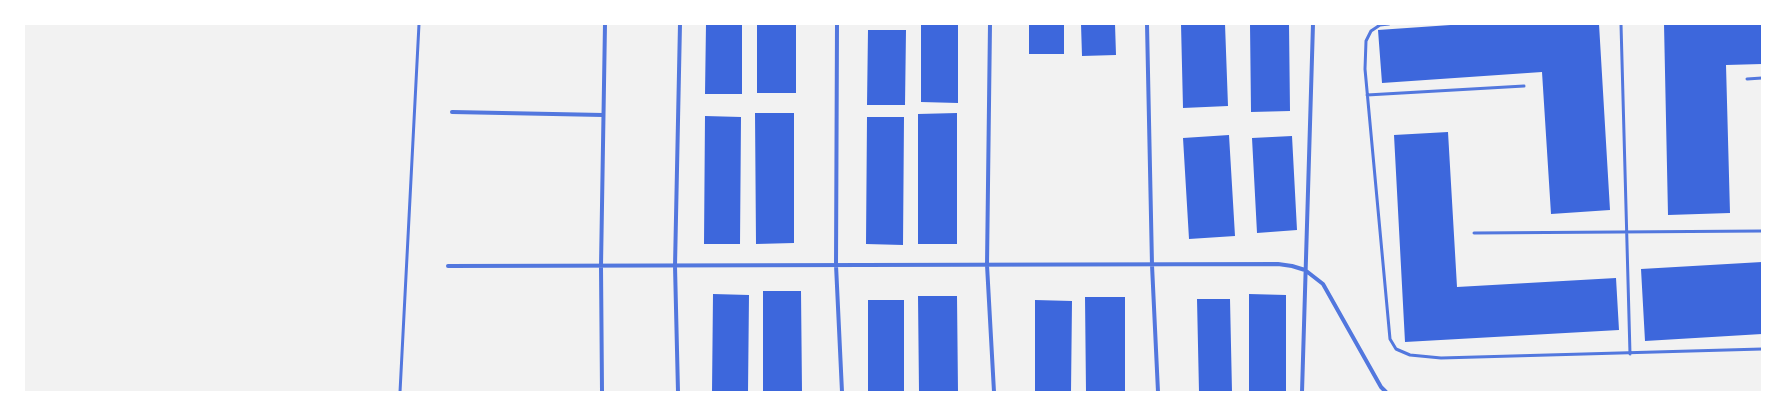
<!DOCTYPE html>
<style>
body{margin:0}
#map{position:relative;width:1786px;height:416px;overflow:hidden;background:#f2f2f2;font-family:"Source Sans 3",sans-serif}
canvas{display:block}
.frame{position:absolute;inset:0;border:25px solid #fff;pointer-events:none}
</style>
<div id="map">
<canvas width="1786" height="416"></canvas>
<div class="frame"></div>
</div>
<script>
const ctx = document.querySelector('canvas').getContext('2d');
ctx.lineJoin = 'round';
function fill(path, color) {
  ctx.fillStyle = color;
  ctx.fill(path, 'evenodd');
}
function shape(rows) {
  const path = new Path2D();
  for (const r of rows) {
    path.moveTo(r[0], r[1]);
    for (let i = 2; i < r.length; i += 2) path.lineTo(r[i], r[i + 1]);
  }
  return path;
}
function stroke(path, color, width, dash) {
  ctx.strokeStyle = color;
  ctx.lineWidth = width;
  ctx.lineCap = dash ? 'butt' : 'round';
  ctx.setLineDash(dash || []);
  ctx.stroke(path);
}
const building = shape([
 [706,24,742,24,742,94,705,94],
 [757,24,796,24,796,93,757,93],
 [921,24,958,24,958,103,921,102],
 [1029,24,1064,24,1064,54,1029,54],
 [1081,24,1115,24,1116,55,1082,56],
 [1181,24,1225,24,1228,106,1183,108],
 [1250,24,1289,24,1290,111,1251,112],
 [1465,24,1599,24,1610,210,1551,214,1542,72,1382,83,1378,30],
 [1664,24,1762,24,1762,64,1726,65,1730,213,1668,215],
 [868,30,906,30,905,105,867,105],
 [755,113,794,113,794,243,756,244],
 [957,113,957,244,918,244,918,114],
 [705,116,741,117,740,244,704,244],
 [867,117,904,117,903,245,866,244],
 [1448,132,1457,287,1616,278,1619,330,1405,342,1394,135],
 [1229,135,1235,236,1189,239,1183,138],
 [1292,136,1297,230,1257,233,1252,138],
 [1762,262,1762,334,1645,341,1641,269],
 [763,291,801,291,802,392,763,392],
 [713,294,749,295,748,392,712,392],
 [1249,294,1286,295,1286,392,1249,392],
 [918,296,957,296,958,392,919,392],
 [1085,297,1125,297,1125,392,1086,392],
 [1197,299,1230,299,1232,392,1199,392],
 [868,300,904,300,904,392,868,392],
 [1035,300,1072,301,1071,392,1035,392]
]);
const service = shape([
 [1389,24,1380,25,1371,31,1366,41,1365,69,1390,339,1396,349,1410,355,1441,358,1762,349],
 [1621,24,1630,354],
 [1747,79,1762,78],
 [1367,95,1524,86],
 [1474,233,1762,231],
 [400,392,419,24]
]);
const minor = shape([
 [837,24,836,265,842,392],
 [990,24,987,265,994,392],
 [1147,24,1152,265,1158,392],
 [452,112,603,115],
 [448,266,1278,264,1292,266,1305,270,1323,284,1381,387,1386,392],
 [602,392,601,266,605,24],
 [678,392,675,266,680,24],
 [1302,392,1313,24]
]);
fill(building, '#3d67dc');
stroke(service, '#5277de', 3);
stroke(minor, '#5277de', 4);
</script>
